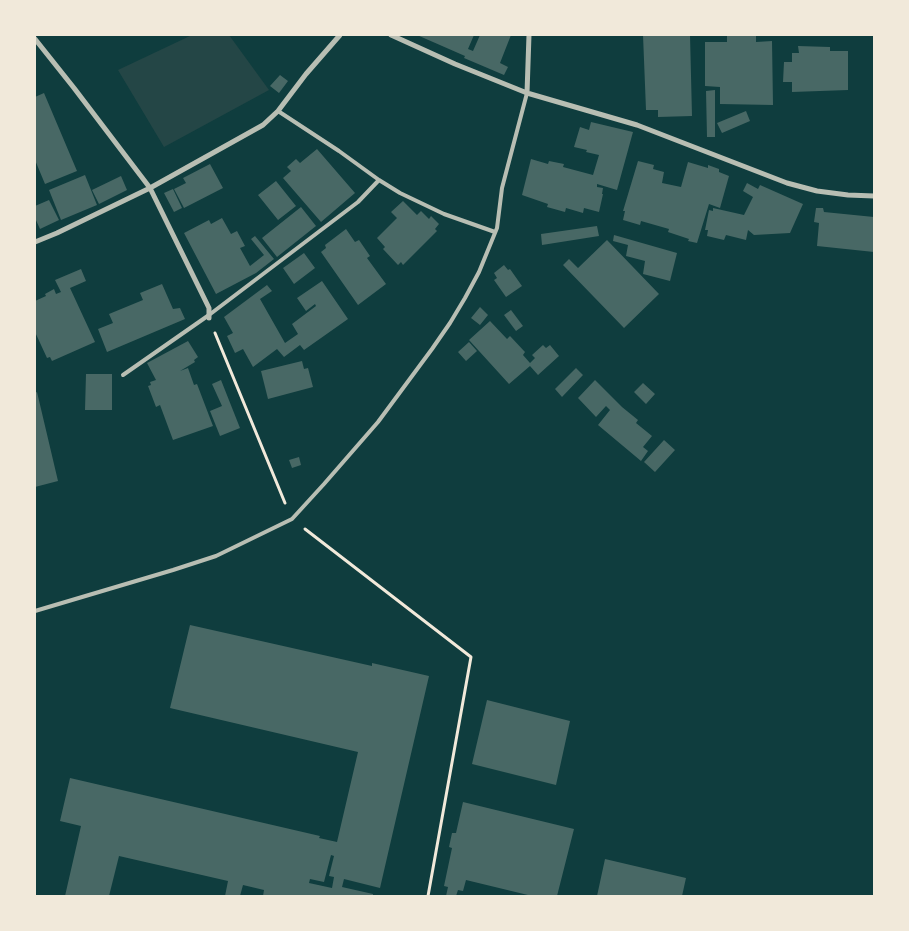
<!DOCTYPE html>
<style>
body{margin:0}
#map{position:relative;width:909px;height:931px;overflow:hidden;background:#0f3d3e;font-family:"Zilla Slab",serif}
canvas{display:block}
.frame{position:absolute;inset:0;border:36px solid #f1e9da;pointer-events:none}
</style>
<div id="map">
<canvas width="909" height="931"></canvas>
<div class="frame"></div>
</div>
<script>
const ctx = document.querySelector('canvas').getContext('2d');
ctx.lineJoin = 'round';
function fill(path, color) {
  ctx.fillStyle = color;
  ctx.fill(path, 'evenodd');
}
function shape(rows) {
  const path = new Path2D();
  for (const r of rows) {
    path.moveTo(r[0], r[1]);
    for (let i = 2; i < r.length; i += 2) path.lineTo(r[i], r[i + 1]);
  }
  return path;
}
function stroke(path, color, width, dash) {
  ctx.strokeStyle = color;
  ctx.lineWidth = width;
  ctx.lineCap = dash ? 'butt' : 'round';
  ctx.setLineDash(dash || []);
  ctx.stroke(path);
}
const green = shape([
 [192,35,229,35,269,90,164,147,118,70]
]);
const building = shape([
 [417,35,474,35,468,49,473,51,480,35,511,35,500,63,508,67,504,75,464,58,465,56],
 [643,35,690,35,692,116,658,117,658,110,646,110],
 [727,35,756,35,756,42,772,41,773,105,720,104,720,87,705,86,705,42,727,42],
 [798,46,830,47,830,51,848,51,848,90,792,92,792,82,783,82,784,62,792,62,792,53,799,53],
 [280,75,288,81,279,93,270,86],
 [715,90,715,137,707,137,706,91],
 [44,93,77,171,45,184,35,160,35,97],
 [746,111,750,121,722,133,717,123],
 [591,122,633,132,617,190,597,184,597,187,603,188,602,194,603,194,599,212,584,208,583,213,566,208,565,212,547,207,548,204,522,195,531,159,548,164,549,161,564,164,563,167,593,175,599,155,586,152,587,150,574,147,580,127,589,130],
 [317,149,355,193,321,222,283,178,291,171,287,167,296,159,300,163],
 [638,161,654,165,653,169,664,172,662,183,681,187,688,162,708,168,708,165,719,169,719,172,729,176,720,208,709,204,697,243,688,241,689,239,668,232,669,229,641,221,640,225,623,220,625,211,623,211],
 [210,164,223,188,184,208,174,189,186,183,183,178],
 [85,175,97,205,61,220,49,190],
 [121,176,127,190,99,204,92,190],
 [276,181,296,206,278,220,258,195],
 [747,183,758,189,760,185,803,204,790,233,754,235,748,230,746,240,726,235,724,240,707,236,708,230,705,230,709,210,713,211,713,208,744,215,753,197,743,191],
 [173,189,182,208,174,212,164,193],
 [49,200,59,220,40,229,35,218,35,206],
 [403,201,417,215,421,211,429,219,431,216,439,224,435,229,437,231,403,265,401,262,398,265,383,249,385,247,377,238,397,218,391,212],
 [301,207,316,226,277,257,262,238],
 [816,208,823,208,824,212,874,217,874,252,817,246,819,223,814,222],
 [222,218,231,234,237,231,245,246,240,248,250,266,264,255,251,239,255,236,274,259,256,273,216,294,184,233,209,220,211,224],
 [597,226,599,236,542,245,541,234],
 [346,229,355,242,359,240,370,256,367,258,386,284,358,305,321,252,326,248,325,245],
 [614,235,677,253,670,281,643,274,645,261,626,256,628,245,613,241],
 [607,240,659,294,624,328,563,265,569,259,578,268],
 [304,253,315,268,294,284,283,268],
 [504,265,508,270,510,269,522,286,506,297,494,280,497,278,494,273],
 [81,269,86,281,70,288,95,342,52,361,50,357,47,358,35,332,35,301,46,296,45,294,54,289,56,294,61,292,55,280],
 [322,281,348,319,304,350,300,345,284,357,277,349,253,367,243,349,235,353,227,336,233,333,224,317,267,285,272,291,260,299,285,343,298,334,292,324,316,306,315,304,306,311,297,298],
 [162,284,173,309,180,308,185,319,107,352,98,329,113,323,109,314,143,300,140,293],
 [480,307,488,315,480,325,471,318],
 [511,310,523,326,516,331,504,315],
 [490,321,507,339,510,336,525,352,523,355,530,363,535,358,532,355,543,345,546,348,550,345,559,356,538,375,530,366,509,384,469,340],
 [188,341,198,357,194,360,195,362,180,371,188,368,194,385,197,384,213,426,173,440,160,405,156,407,148,386,151,385,150,382,156,380,147,363],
 [469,342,477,351,466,361,458,352],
 [302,361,304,369,308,368,313,387,268,399,261,371],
 [576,368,583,375,562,397,555,389],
 [86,374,112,374,112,410,85,410],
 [221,380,240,428,220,436,210,411,222,406,212,384],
 [595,380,622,407,638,420,636,423,652,436,643,447,648,451,641,461,598,425,610,410,606,406,596,417,578,398],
 [643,383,655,394,646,404,634,392],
 [37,392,58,481,35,487,35,393],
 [664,440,675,450,655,472,644,462],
 [299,457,301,465,292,468,289,460],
 [190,625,372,666,372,663,429,676,380,888,344,879,342,887,373,894,373,896,263,896,264,890,243,885,240,896,225,896,228,881,119,856,109,896,65,896,81,826,60,821,70,778,320,836,319,838,337,842,358,752,170,708],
 [331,855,334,856,329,876,334,877,332,888,309,883,310,879,324,882],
 [487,700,570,721,556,785,472,764],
 [463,802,574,829,557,896,532,896,466,880,463,891,458,890,456,896,446,896,448,887,444,886,452,848,449,847,452,833,456,833],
 [605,859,686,878,682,896,597,896]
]);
const path = shape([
 [215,333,285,503],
 [305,529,471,657,428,896]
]);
const service = shape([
 [278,111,339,151,379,180,400,193,444,214,495,232],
 [123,375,209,315,358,202,379,180],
 [35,611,173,570,216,556,292,519,324,484,378,422,432,349,450,323,465,298,479,272,497,228,502,188,527,93]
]);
const minor = shape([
 [391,35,455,64,527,93,637,125,787,183,817,191,848,195,874,196],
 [35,39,74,88,150,188,209,308,209,318],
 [527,93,529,35],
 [35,242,57,233,150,188,263,125,278,111,306,74,340,35]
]);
fill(green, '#244646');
fill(building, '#486865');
stroke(path, '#f1e9da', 3);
stroke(service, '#b8beb3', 4);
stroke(minor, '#b8beb3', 5);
</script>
